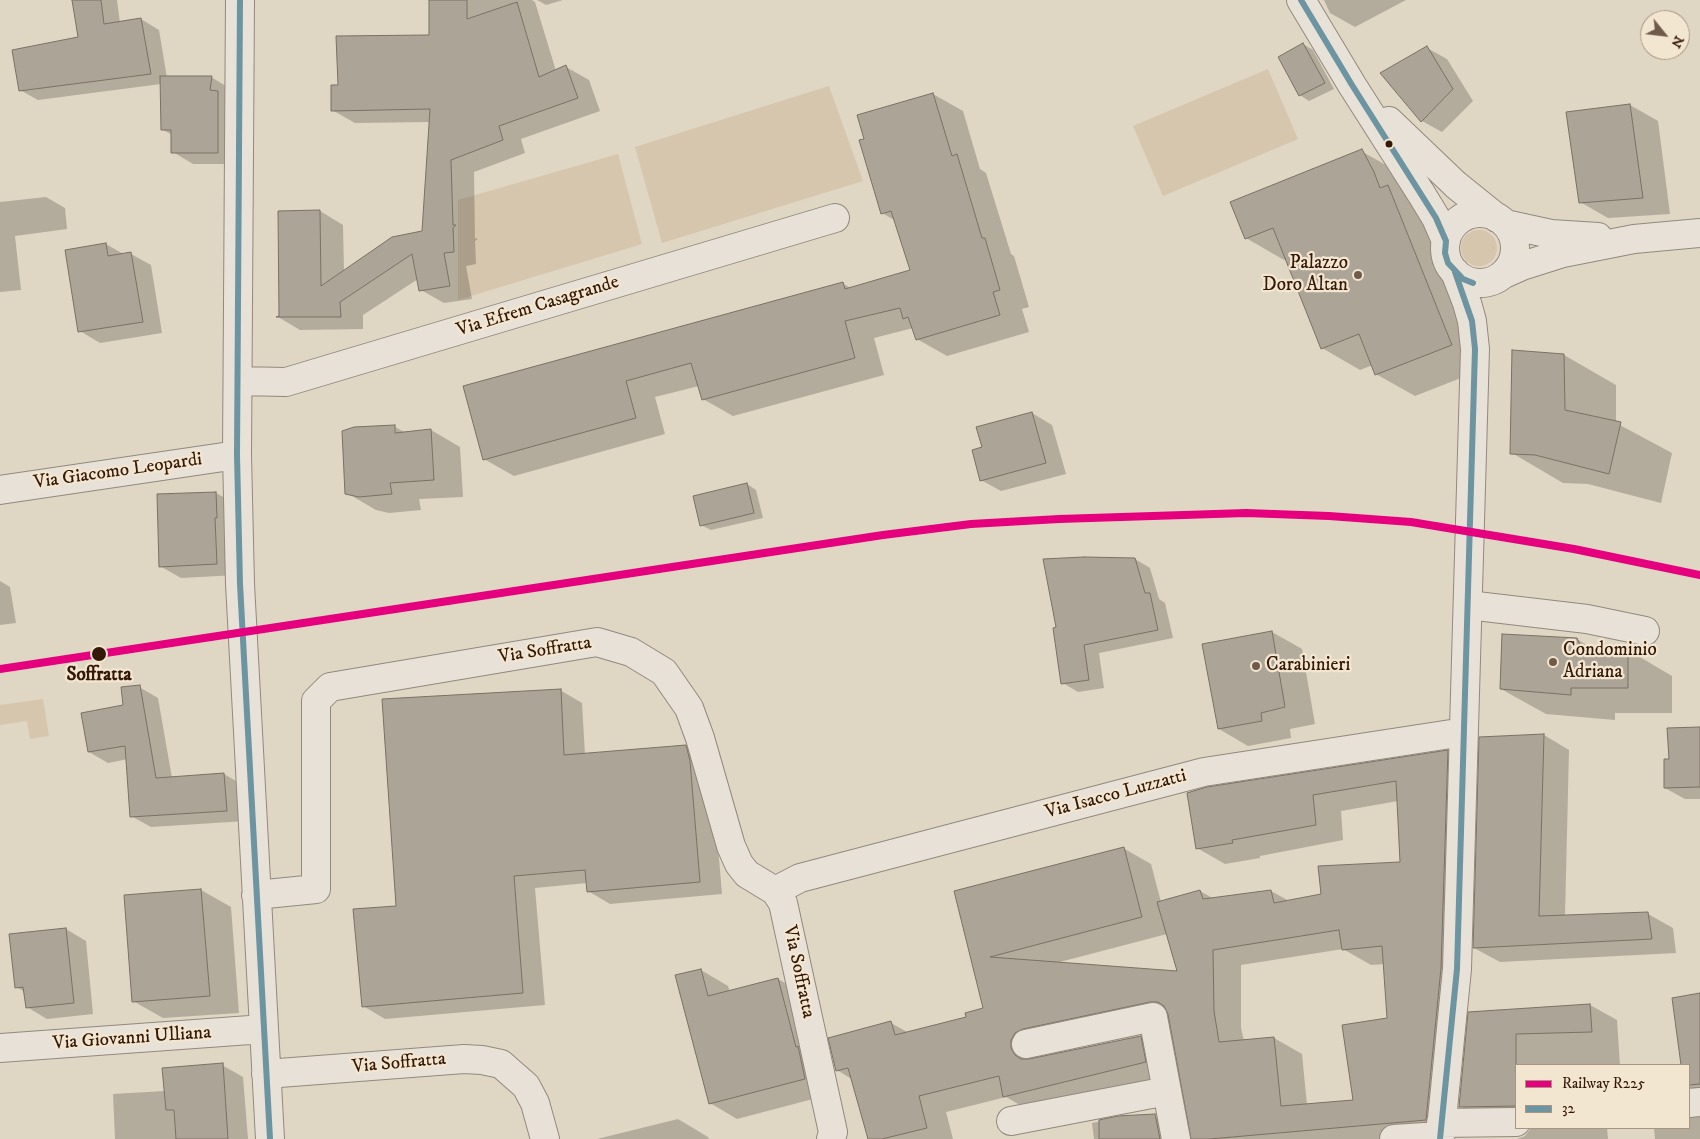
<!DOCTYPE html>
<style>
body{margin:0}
#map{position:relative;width:1700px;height:1139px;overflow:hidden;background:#e0d6c4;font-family:"IM FELL DW Pica",serif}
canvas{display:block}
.legend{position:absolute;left:1515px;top:1064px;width:175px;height:65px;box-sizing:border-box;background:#f3e6d1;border:1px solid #a79481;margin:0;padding:6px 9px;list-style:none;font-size:15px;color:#341808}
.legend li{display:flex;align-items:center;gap:10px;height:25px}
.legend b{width:25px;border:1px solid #a79481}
.north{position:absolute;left:1640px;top:10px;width:50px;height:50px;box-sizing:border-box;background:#f3e6d1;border:1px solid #a79481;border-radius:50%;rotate:119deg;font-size:14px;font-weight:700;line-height:20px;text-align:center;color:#341808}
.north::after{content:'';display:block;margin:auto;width:18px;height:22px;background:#705a4a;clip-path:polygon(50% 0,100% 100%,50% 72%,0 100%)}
</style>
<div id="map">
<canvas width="1700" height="1139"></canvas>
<ul class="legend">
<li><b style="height:6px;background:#e5007d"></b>Railway R225</li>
<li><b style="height:6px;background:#6c94a1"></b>32</li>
</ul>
<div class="north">N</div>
</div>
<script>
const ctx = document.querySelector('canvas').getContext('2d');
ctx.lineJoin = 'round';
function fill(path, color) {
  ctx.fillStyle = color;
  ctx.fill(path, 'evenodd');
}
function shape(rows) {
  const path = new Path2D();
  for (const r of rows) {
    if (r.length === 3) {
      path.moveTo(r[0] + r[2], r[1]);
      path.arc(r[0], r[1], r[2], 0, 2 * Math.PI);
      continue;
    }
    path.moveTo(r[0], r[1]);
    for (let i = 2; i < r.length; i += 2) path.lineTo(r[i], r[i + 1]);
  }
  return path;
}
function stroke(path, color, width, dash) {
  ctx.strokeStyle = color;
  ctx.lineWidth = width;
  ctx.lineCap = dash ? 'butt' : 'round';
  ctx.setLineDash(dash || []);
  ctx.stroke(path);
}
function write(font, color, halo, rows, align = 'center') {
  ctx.font = font + ' "IM FELL DW Pica",serif';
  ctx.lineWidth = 4.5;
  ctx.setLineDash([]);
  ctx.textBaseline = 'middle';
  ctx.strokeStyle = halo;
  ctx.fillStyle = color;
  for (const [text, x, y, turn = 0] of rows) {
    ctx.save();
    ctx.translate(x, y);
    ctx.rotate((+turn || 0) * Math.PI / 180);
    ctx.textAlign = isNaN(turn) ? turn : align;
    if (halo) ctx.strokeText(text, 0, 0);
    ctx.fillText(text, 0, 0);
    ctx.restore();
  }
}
const green = shape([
 [1268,69,1298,139,1163,196,1133,126],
 [829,86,863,181,662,243,635,147],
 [618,154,642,244,458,300,458,200],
 [1479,248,18],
 [43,699,49,736,30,739,27,721,0,725,0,705]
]);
const shadow = shape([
 [73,0,117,0,120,23,141,19,159,30,167,78,211,77,231,89,238,164,193,164,173,152,172,135,162,129,161,84,38,100,20,90,79,38],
 [430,0,532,0,535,2,556,71,566,67,589,80,600,111,521,139,525,153,474,172,475,238,478,239,475,241,476,264,466,266,472,299,444,303,421,290,418,279,363,315,363,329,300,330,278,317,280,316,279,212,320,211,343,225,344,272,423,232,430,122,355,123,332,110,339,86,430,37],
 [537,0,563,0,546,5],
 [1324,0,1406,0,1355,27,1330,13],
 [1303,44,1313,50,1334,89,1309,101,1300,95],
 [1427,48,1447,59,1473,101,1442,132,1422,121],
 [933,94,963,111,980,169,986,173,1011,254,1014,256,1029,307,1022,309,1029,332,947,356,917,339,913,328,874,338,884,375,733,416,703,399,699,386,655,397,665,434,514,476,484,459,465,387,843,284,851,288,912,271,896,221,882,213,866,139],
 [1630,105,1658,121,1670,214,1608,218,1580,202],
 [1361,151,1400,173,1426,209,1489,367,1415,396,1376,374,1373,365,1360,370,1322,348,1287,259,1284,260,1246,238],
 [46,197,65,208,67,229,15,236,21,290,0,292,0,202],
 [106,244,125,255,131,254,151,265,162,333,100,343,80,331],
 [1513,352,1564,355,1616,385,1616,423,1672,453,1661,503,1588,484,1563,483,1512,453],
 [1032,413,1052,425,1066,474,1001,491,981,480],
 [395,427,406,433,431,430,460,447,463,497,419,499,421,510,389,513,376,510,347,493],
 [747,484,756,490,763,518,711,530,701,525],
 [216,493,236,504,237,575,181,578,160,566],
 [1135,559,1150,568,1159,599,1165,603,1173,638,1099,653,1104,688,1078,692,1063,683,1054,629],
 [0,581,10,587,16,623,0,625],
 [1272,632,1302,649,1315,724,1290,729,1291,738,1248,746,1219,729],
 [1577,639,1590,647,1628,650,1672,676,1672,713,1615,713,1615,720,1546,714,1501,689],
 [139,687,158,698,172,778,224,774,243,785,246,821,151,827,131,816,128,759,108,763,89,752],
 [560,690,582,703,585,755,685,746,708,759,712,775,722,894,610,904,588,891,587,883,535,888,545,1005,385,1019,363,1006,398,907],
 [1700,728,1700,799,1685,799,1665,788],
 [1544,735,1569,750,1565,916,1648,914,1673,928,1676,953,1500,962,1474,948],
 [1447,752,1475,768,1429,1139,1192,1139,1170,1019,1051,1044,1043,1048,1039,1059,1140,1037,1168,1053,1173,1078,1032,1112,1006,1097,946,1112,953,1139,870,1139,853,1080,837,1070,891,1023,909,1033,968,1018,985,1009,956,892,1123,848,1151,864,1161,902,1200,891,1214,899,1271,891,1289,901,1322,895,1401,863,1398,801,1341,811,1343,840,1260,856,1260,858,1225,864,1197,848,1189,793],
 [1167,934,1178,972,1056,963],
 [1343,949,1371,965,1385,964,1389,1019,1355,1101,1307,1105,1302,1054,1274,1038,1244,1041,1241,1028,1241,965],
 [201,890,231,907,239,1013,163,1018,133,1001,125,896],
 [66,929,86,941,93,1014,47,1019,27,1007,25,992,16,987],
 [701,970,728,986,730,992,778,979,806,995,832,1094,737,1119,710,1103],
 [1700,994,1700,1139,1655,1139,1654,1128,1689,1128,1689,1065,1682,1065,1673,999],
 [1590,1005,1617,1020,1620,1065,1516,1065,1516,1122,1487,1122,1460,1106,1470,1013],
 [222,1065,243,1077,248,1139,115,1139,113,1094,165,1091],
 [1155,1116,1183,1132,1184,1139,1094,1139,1092,1123,1118,1118],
 [678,1119,708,1137,709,1139,597,1139],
 [1531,1128,1607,1128,1608,1139,1503,1139,1517,1139,1525,1136]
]);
const building = shape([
 [72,0,101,0,104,24,141,18,151,74,19,91,12,50,78,37,72,0],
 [429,0,467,0,467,19,517,2,539,77,566,65,578,98,499,126,503,140,451,160,453,225,456,225,453,228,454,252,444,253,450,286,419,291,412,254,340,302,341,317,276,317,279,316,278,211,320,210,321,286,392,237,422,231,430,109,331,111,331,85,338,85,336,36,429,35,429,0],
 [1303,43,1325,83,1299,96,1278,57,1303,43],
 [1427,46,1453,89,1421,122,1380,73,1427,46],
 [160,76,212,76,210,90,218,91,218,153,171,153,171,130,161,130,160,76],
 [933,93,952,156,957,154,982,238,985,238,1000,290,993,292,1000,315,916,340,908,317,903,319,900,308,845,321,855,358,702,400,691,363,626,381,636,418,483,460,463,386,843,282,845,289,910,270,891,211,881,214,859,140,864,139,857,115,933,93],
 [1630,104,1643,198,1579,203,1566,112,1630,104],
 [1362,149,1374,172,1380,188,1388,185,1452,345,1375,375,1359,334,1321,349,1273,228,1245,239,1230,202,1362,149],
 [106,243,108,256,131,252,143,322,78,332,65,250,106,243],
 [1512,350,1564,354,1565,410,1621,422,1609,474,1535,455,1510,454,1512,350],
 [1032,412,1046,463,980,481,972,450,982,447,976,427,1032,412],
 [395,425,395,433,431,429,434,480,390,483,392,494,359,497,345,494,342,431,354,427,395,425],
 [747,483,754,513,700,526,693,496,747,483],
 [216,492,217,518,215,518,217,564,159,567,157,494,216,492],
 [1084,557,1135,558,1145,593,1150,593,1158,630,1084,645,1089,680,1061,684,1053,628,1056,627,1043,559,1084,557],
 [1272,631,1285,707,1261,713,1262,721,1218,729,1202,644,1272,631],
 [1502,634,1577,638,1580,645,1628,649,1628,688,1571,688,1571,695,1500,689,1502,634],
 [140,685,156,778,224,773,227,811,130,817,125,746,88,752,81,713,123,705,121,687,140,685],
 [561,689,564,755,686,745,690,761,700,882,587,892,585,870,514,876,523,993,362,1007,353,909,396,906,382,699,561,689],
 [1700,727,1700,787,1664,788,1664,759,1669,759,1667,728,1700,727],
 [1544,734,1539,916,1648,912,1652,939,1473,948,1479,737,1544,734],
 [1448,750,1441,968,1426,1120,1210,1139,1191,1139,1168,1014,1164,1006,1158,1002,1150,1002,1023,1029,1015,1033,1011,1040,1011,1048,1015,1055,1021,1059,1029,1059,1141,1036,1146,1062,1003,1097,999,1076,919,1096,927,1128,882,1139,868,1139,848,1068,836,1071,828,1038,891,1021,895,1035,966,1017,965,1013,983,1008,954,891,1124,847,1142,917,990,957,1177,971,1157,902,1200,890,1203,899,1271,890,1274,903,1321,894,1318,866,1400,862,1396,781,1313,795,1316,825,1232,840,1233,843,1196,849,1187,793,1207,787,1448,750],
 [1339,930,1342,950,1382,946,1387,1018,1342,1025,1353,1100,1281,1106,1274,1037,1219,1042,1214,1011,1213,950,1339,930],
 [201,889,210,996,132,1002,124,895,201,889],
 [66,928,74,1003,26,1008,23,987,15,988,9,934,66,928],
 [701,969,708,996,778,978,796,1047,798,1046,805,1079,709,1104,675,975,701,969],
 [1700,993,1700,1084,1689,1085,1689,1065,1681,1065,1672,998,1700,993],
 [1590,1004,1592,1032,1516,1034,1516,1106,1459,1107,1468,1012,1590,1004],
 [223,1063,228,1139,176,1139,174,1110,166,1110,162,1068,223,1063],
 [1155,1114,1160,1139,1099,1139,1099,1120,1118,1116,1155,1114]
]);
const street = shape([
 [240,0,237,455,240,584,270,1139],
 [1301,0,1352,85,1422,195,1436,218,1446,241],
 [1389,121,1456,185,1497,218],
 [1480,248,35],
 [1505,224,1551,234,1598,237],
 [1504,274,1522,266,1563,253,1634,239,1700,233],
 [238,381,286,382,835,218],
 [0,490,237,455],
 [1468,605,1587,619,1645,631],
 [775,891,800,878,1204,772,1464,732],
 [256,895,316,889,316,701,330,687,597,642,631,652,664,672,689,708,700,738,731,846,739,864,747,874,775,891,783,903,833,1132,831,1139],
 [1026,1044,1153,1017,1176,1139],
 [0,1048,264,1029],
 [266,1074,464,1059,482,1060,501,1064,526,1086,535,1103,545,1139],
 [1689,1103,1700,1102],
 [1011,1121,1167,1091],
 [1441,1123,1516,1122],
 [1394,1139,1440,1136],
 [1440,1139,1457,969,1475,349,1472,321,1467,303,1455,272]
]);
const bus1 = shape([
 [240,0,237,455,240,584,270,1139],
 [1301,0,1352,85,1436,218,1446,241,1445,253,1448,263,1463,279,1473,283],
 [1440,1139,1457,969,1475,349,1472,321,1455,272]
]);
const rail1 = shape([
 [0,669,883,535,971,524,1059,519,1246,513,1329,516,1411,522,1574,549,1700,575]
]);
const markers = [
 [1389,144,4.5,"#341808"],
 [1358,275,5,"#705a4a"],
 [99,654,8,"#341808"],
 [1553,662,5,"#705a4a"],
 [1256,666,5,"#705a4a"]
];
const poiNames = [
 ["Palazzo",1348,264,"right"],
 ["Doro Altan",1348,286,"right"],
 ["Condominio",1563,651],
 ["Adriana",1563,673],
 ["Carabinieri",1266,666]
];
const streetNames = [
 ["Via Efrem Casagrande",538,307,-17],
 ["Via Giacomo Leopardi",118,472,-8],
 ["Via Soffratta",545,651,-9],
 ["Via Isacco Luzzatti",1116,795,-15],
 ["Via Soffratta",798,972,78],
 ["Via Giovanni Ulliana",132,1039,-4],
 ["Via Soffratta",399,1064,-5]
];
const stopNames = [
 ["Soffratta",99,676]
];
fill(green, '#d6c6ad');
fill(shadow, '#0003');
fill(building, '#ada498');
stroke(building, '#7a7064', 1);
stroke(street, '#92897d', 30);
stroke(street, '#e7e1d8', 28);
stroke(bus1, '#6c94a1', 6);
stroke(rail1, '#e5007d', 8);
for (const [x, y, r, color] of markers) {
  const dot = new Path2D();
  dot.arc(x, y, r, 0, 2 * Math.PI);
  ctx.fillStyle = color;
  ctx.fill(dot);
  stroke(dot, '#f3e6d1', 2);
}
write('19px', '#341808', '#f3e6d1', poiNames, 'left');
write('19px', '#341808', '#f3e6d1', streetNames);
write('bold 19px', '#341808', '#f3e6d1', stopNames);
</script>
